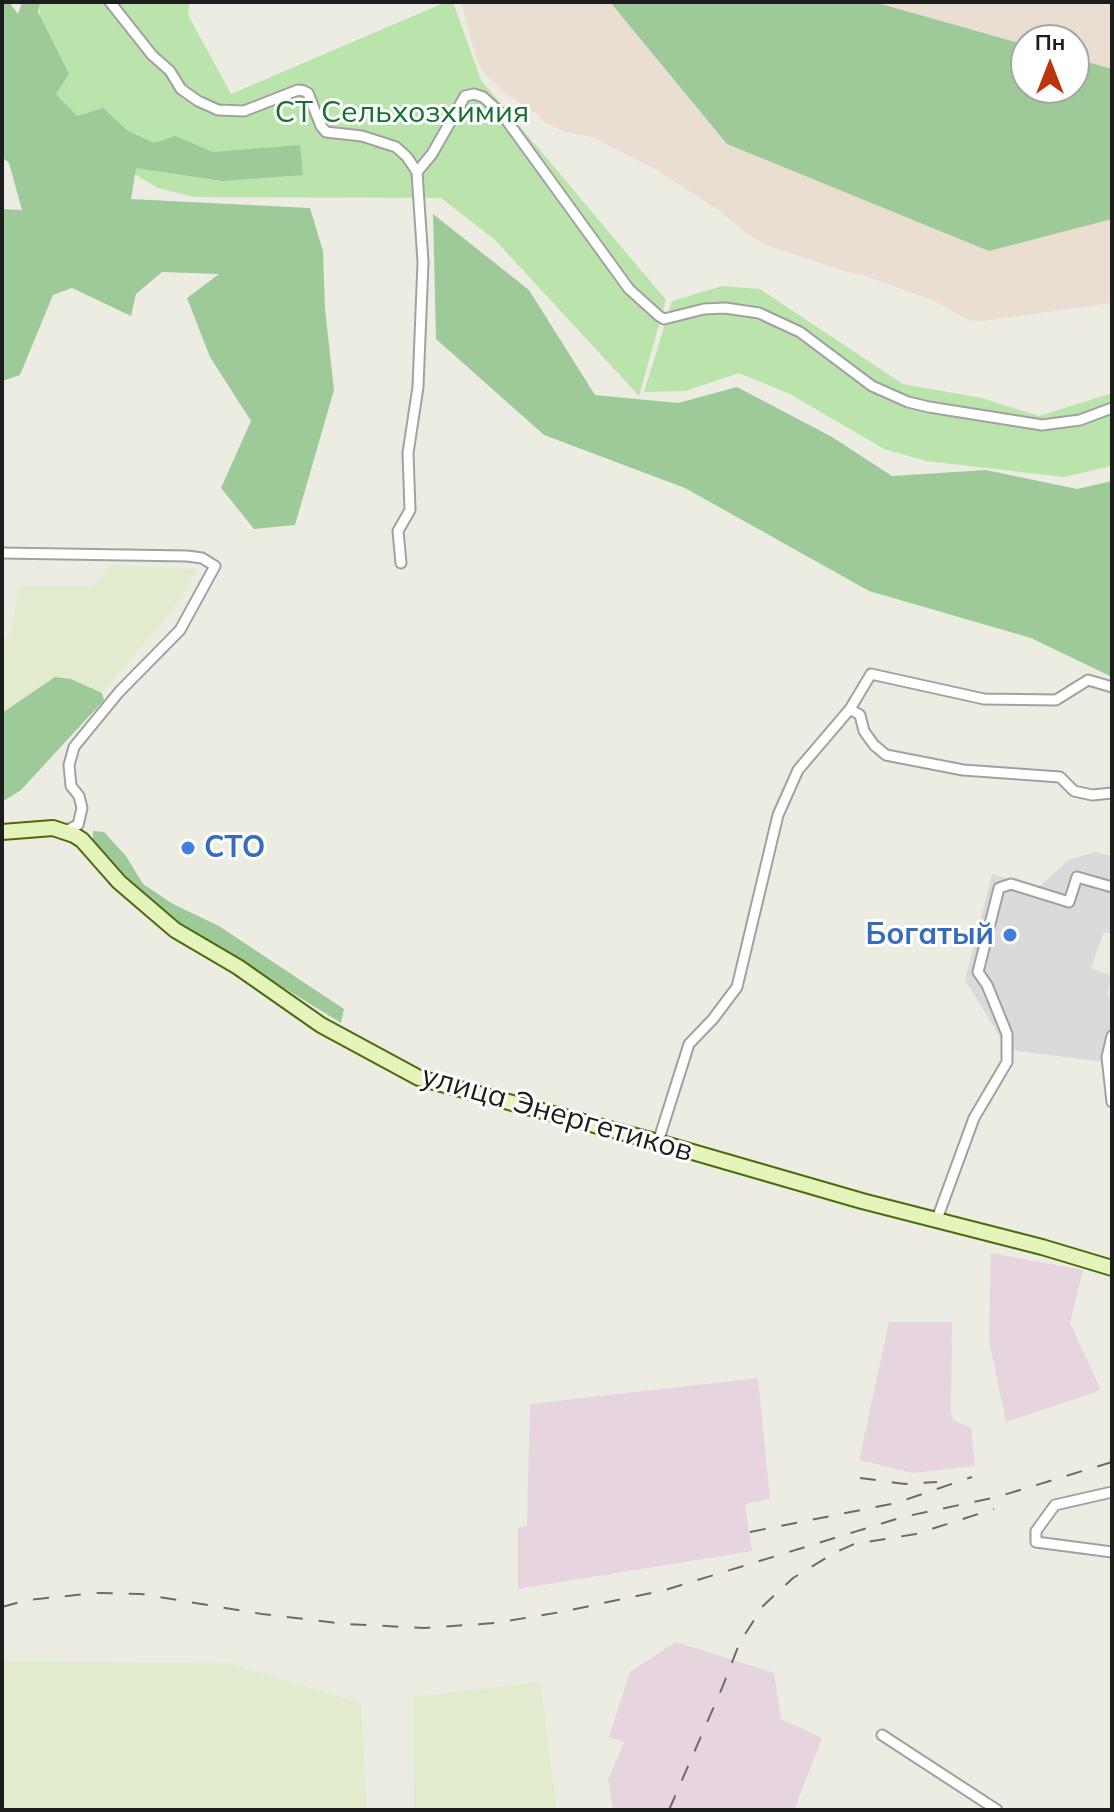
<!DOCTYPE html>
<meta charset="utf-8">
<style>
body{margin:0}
#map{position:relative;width:1114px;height:1812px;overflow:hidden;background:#edece3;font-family:Mulish,sans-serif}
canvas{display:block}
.frame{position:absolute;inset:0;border:4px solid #1d1d1d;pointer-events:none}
.north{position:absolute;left:1010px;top:24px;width:80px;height:80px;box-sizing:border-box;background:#fff;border:2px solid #a5a5a5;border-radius:50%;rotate:0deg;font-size:22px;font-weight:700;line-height:32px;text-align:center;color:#1d1d1d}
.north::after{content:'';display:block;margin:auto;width:28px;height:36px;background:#bb340e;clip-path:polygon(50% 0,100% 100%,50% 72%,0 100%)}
</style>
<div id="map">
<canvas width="1114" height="1812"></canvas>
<div class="frame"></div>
<div class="north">Пн</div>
</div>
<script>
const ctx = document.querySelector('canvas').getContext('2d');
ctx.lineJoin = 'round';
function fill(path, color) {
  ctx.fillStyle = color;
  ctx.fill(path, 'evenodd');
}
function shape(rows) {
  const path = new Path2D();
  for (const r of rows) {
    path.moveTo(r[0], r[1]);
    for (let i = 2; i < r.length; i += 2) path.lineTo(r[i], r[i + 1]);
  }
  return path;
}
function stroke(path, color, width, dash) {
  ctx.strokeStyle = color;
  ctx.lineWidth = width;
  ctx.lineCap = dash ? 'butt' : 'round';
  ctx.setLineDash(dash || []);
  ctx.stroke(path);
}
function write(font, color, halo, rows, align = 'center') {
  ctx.font = font + ' Mulish,sans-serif';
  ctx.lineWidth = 6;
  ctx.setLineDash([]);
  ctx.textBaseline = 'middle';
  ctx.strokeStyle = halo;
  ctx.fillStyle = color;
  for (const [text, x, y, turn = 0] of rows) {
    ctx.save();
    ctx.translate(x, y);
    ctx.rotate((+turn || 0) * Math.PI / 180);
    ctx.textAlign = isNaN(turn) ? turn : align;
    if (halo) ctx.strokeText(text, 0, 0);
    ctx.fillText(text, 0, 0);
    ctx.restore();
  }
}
const residential = shape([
 [1095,852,1112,856,1112,934,1104,932,1091,968,1112,976,1107,995,1112,997,1112,1063,1017,1051,1002,1040,965,980,992,874,1038,888,1068,860]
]);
const industrial = shape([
 [991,1253,1083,1270,1070,1323,1101,1390,1006,1422,989,1340],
 [889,1322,952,1322,951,1413,953,1420,971,1428,975,1466,913,1473,859,1460],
 [758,1378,770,1499,745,1504,752,1551,518,1589,518,1527,527,1526,530,1404],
 [676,1642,774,1673,781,1719,822,1738,794,1810,613,1810,608,1780,624,1742,609,1737,630,1672]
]);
const military = shape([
 [461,2,1112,2,1112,303,983,321,968,320,934,301,863,275,847,272,769,246,744,232,721,212,655,169,592,137,562,131,543,122,537,114,507,95,485,74,476,59],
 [1026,40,1074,40,1074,88,1026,88]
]);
const farmland = shape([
 [111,565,197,569,178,603,102,693,71,679,55,677,2,713,2,645,11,632,18,587,92,587],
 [2,1661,229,1663,361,1703,367,1810,2,1810],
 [540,1682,557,1810,414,1810,413,1697]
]);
const grass = shape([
 [38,2,190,2,188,15,231,94,446,2,453,2,481,80,666,300,639,396,495,240,441,198,194,197,158,188,107,158,51,120,37,30,40,12],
 [722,286,760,289,903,384,982,398,1039,416,1112,393,1112,466,1064,477,926,461,884,449,790,394,739,373,685,391,644,392,672,301]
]);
const forest = shape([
 [2,2,9,2,18,14,22,2,40,2,38,12,69,74,56,94,77,116,103,108,128,131,154,143,175,136,213,152,300,145,303,175,223,181,136,168,131,199,310,208,323,251,325,309,334,390,295,525,254,529,221,488,251,421,210,357,187,298,219,274,162,272,136,294,131,316,72,288,53,295,20,375,2,381,2,209,22,210,9,163,2,157],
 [610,2,874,2,1026,45,1026,88,1074,88,1074,58,1112,69,1112,219,989,251,727,144],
 [433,214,529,290,595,395,678,403,737,387,832,437,892,476,986,470,1077,489,1112,481,1112,677,1031,638,869,591,685,488,544,435,436,339],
 [55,677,71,679,102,693,104,700,21,790,2,802,2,713],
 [93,831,104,832,126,856,143,884,173,904,219,926,344,1009,341,1023,184,926,140,891,93,842]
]);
const minor = shape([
 [110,2,152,55,170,71,181,89,198,101,218,110,244,111,298,90,304,91,308,93,321,126,326,132,362,136,396,147,407,157,417,172,423,262,418,387,408,453,410,510,398,531,401,563],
 [417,172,432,154,465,96,474,94,483,97,502,114,629,289,659,316,664,319,704,309,725,308,759,313,800,332,872,386,908,402,929,407,1042,425,1080,420,1112,408],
 [2,553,187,556,202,558,215,566,180,630,119,692,74,747,69,765,71,786,79,796,82,808,78,825,65,831],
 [850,709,860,715,864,731,874,745,886,755,963,770,1060,777,1074,791,1092,795,1112,793],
 [1112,1036,1107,1057,1112,1102],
 [658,1142,689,1044,713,1019,737,987,778,815,798,770,850,709,871,674,984,699,1056,700,1088,680,1112,687],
 [937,1219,974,1118,1007,1062,1007,1034,987,985,978,972,999,888,1011,884,1069,902,1077,877,1112,887],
 [1112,1492,1055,1505,1036,1531,1036,1542,1112,1552],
 [882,1735,997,1810]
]);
const secondary = shape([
 [2,832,53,828,74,835,82,840,119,882,175,930,238,967,321,1025,419,1078,658,1142,862,1201,1042,1247,1112,1268]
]);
const rail = shape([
 [860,1478,905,1484,937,1482],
 [750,1532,896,1503,972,1477],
 [2,1607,27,1600,96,1593,141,1594,262,1614,346,1624,425,1628,495,1623,561,1612,665,1590,903,1517,997,1497,1112,1462],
 [669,1810,722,1688,740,1642,763,1606,793,1578,836,1552,854,1544,916,1534,994,1509]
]);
const markers = [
 [188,848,8,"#3f7fe0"],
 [1010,935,8,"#3f7fe0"]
];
const parkNames = [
 ["СТ Сельхозхимия",402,113]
];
const shopNames = [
 ["СТО",204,848],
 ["Богатый",994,935,"right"]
];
const streetNames = [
 ["улица Энергетиков",557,1114,16]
];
fill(residential, '#dbdada');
fill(industrial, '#e6d5df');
fill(military, '#eaded3');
fill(farmland, '#e3ebcf');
fill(grass, '#bbe4ac');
fill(forest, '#9eca9a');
stroke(minor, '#a1a1a1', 13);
stroke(secondary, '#4c6b0c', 18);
stroke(minor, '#fff', 9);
stroke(secondary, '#e4f4ba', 14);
stroke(rail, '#6b6b6b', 2, [16, 16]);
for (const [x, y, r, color] of markers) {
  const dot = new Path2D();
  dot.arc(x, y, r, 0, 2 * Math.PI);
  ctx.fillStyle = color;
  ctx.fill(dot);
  stroke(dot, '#fff', 3);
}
write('30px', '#137230', '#fff', parkNames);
write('bold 30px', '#366cbe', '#fff', shopNames, 'left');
write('30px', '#1d1d1d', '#fff', streetNames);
</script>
